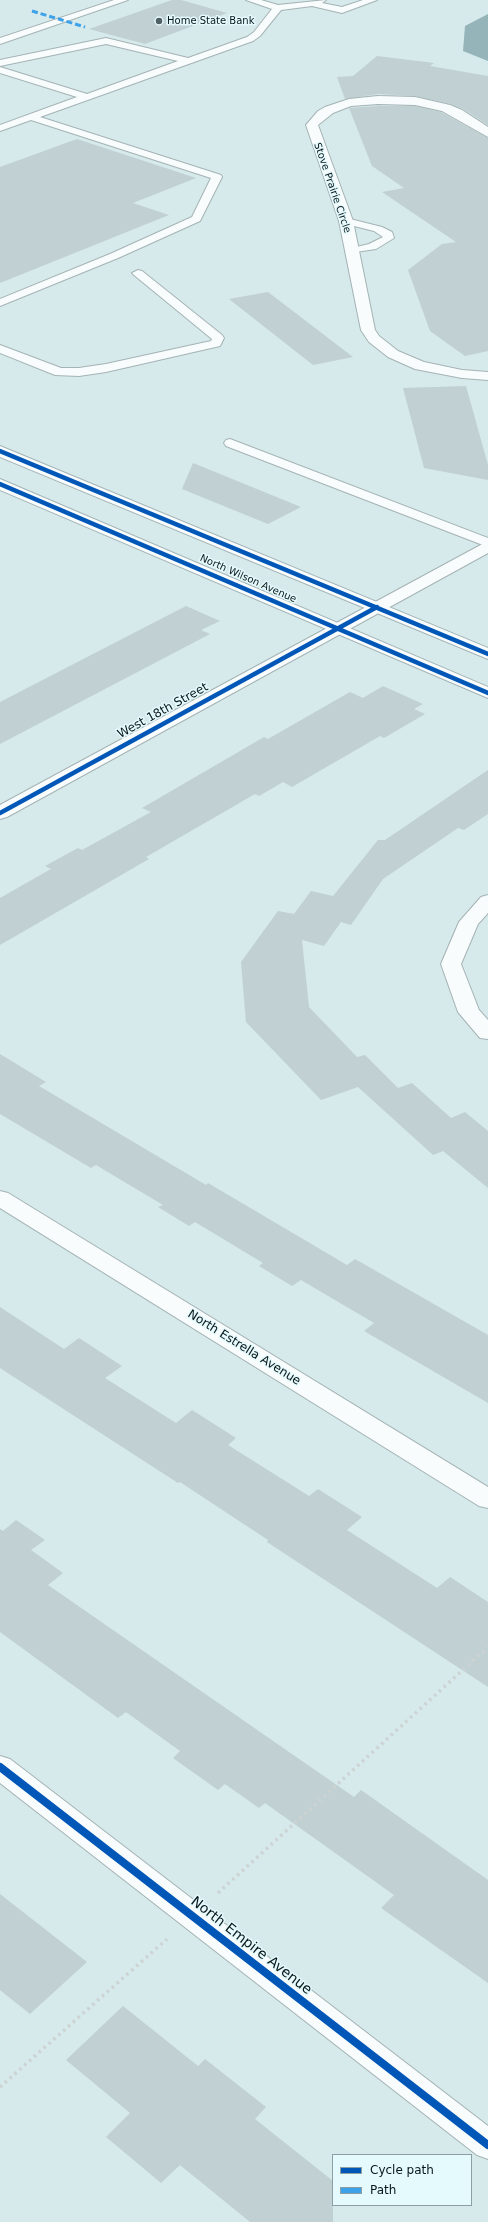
<!DOCTYPE html>
<style>
body{margin:0}
#map{position:relative;width:488px;height:2222px;overflow:hidden;background:#d6e9eb;font-family:"DejaVu Sans",sans-serif}
canvas{display:block}
.legend{position:absolute;left:332px;top:2154px;width:140px;height:52px;box-sizing:border-box;background:#e5fafd;border:1px solid #8d9fa2;margin:0;padding:5px 7px;list-style:none;font-size:12px;color:#0a1719}
.legend li{display:flex;align-items:center;gap:8px;height:20px}
.legend b{width:20px;border:1px solid #8d9fa2}
</style>
<div id="map">
<canvas width="488" height="2222"></canvas>
<ul class="legend">
<li><b style="height:5px;background:#0057b8"></b>Cycle path</li>
<li><b style="height:5px;background:#3ca2ea"></b>Path</li>
</ul>
</div>
<script>
const ctx = document.querySelector('canvas').getContext('2d');
ctx.lineJoin = 'round';
function fill(path, color) {
  ctx.fillStyle = color;
  ctx.fill(path, 'evenodd');
}
function shape(rows) {
  const path = new Path2D();
  for (const r of rows) {
    path.moveTo(r[0], r[1]);
    for (let i = 2; i < r.length; i += 2) path.lineTo(r[i], r[i + 1]);
  }
  return path;
}
function stroke(path, color, width, dash) {
  ctx.strokeStyle = color;
  ctx.lineWidth = width;
  ctx.lineCap = dash ? 'butt' : 'round';
  ctx.setLineDash(dash || []);
  ctx.stroke(path);
}
function write(font, color, halo, rows, align = 'center') {
  ctx.font = font + ' "DejaVu Sans",sans-serif';
  ctx.lineWidth = 3;
  ctx.setLineDash([]);
  ctx.textBaseline = 'middle';
  ctx.strokeStyle = halo;
  ctx.fillStyle = color;
  for (const [text, x, y, turn = 0] of rows) {
    ctx.save();
    ctx.translate(x, y);
    ctx.rotate((+turn || 0) * Math.PI / 180);
    ctx.textAlign = isNaN(turn) ? turn : align;
    if (halo) ctx.strokeText(text, 0, 0);
    ctx.fillText(text, 0, 0);
    ctx.restore();
  }
}
const water = shape([
 [488,14,488,61,463,51,465,26]
]);
const building = shape([
 [172,0,181,0,227,13,145,44,89,29],
 [377,56,434,63,430,66,488,76,488,125,463,109,451,104,415,96,378,94,345,99,337,77,353,76],
 [378,106,415,106,441,112,488,138,488,351,465,356,430,331,408,270,442,244,456,242,382,192,404,188,372,166,349,108],
 [77,139,196,178,133,203,169,215,0,283,0,167],
 [268,292,353,357,313,365,229,299],
 [466,386,488,465,488,480,424,468,403,388],
 [193,463,301,507,268,524,182,489],
 [186,606,220,621,201,630,210,634,0,744,0,702],
 [383,686,423,704,414,709,425,714,384,738,380,736,292,787,283,782,259,796,255,794,146,857,149,859,0,945,0,898,51,869,45,866,78,848,82,850,151,812,142,808,264,737,268,739,350,692,363,698],
 [488,770,488,814,464,830,458,828,383,879,351,925,341,922,324,946,302,940,309,1007,357,1057,365,1055,398,1088,412,1083,451,1118,465,1112,488,1131,488,1188,443,1151,433,1155,358,1087,321,1100,246,1022,241,962,278,911,294,914,311,891,333,896,378,840,385,840],
 [0,1054,46,1082,39,1086,206,1185,208,1183,347,1265,355,1259,488,1335,488,1403,364,1331,374,1323,301,1280,292,1286,259,1266,263,1263,195,1222,189,1226,158,1207,163,1205,96,1165,91,1168,0,1114],
 [0,1307,64,1349,79,1338,122,1366,105,1378,176,1423,192,1410,236,1438,228,1445,309,1496,318,1489,362,1517,347,1530,437,1588,450,1577,488,1602,488,1687,267,1542,268,1540,180,1482,178,1483,0,1368],
 [16,1520,45,1540,31,1550,63,1573,48,1585,354,1797,361,1790,488,1880,488,1983,381,1908,394,1895,265,1803,259,1808,225,1784,218,1790,173,1758,180,1751,126,1712,118,1718,0,1632,0,1529,3,1531],
 [0,1894,87,1962,30,2014,0,1990],
 [123,2006,198,2066,205,2059,266,2107,255,2119,333,2181,333,2222,250,2222,180,2165,161,2183,106,2137,130,2113,66,2060]
]);
const path = shape([
 [218,1893,488,1647],
 [0,2087,167,1939]
]);
const service = shape([
 [114,0,128,0,0,44,0,38,114,0],
 [246,0,261,0,278,5,326,0,322,3,342,7,363,0,377,0,342,13,312,6,281,10,260,36,253,41,40,117,221,175,222,177,200,221,118,258,0,306,0,299,110,254,192,217,211,178,31,120,0,131,0,125,77,97,0,73,0,67,87,94,178,61,106,44,0,66,0,60,106,38,188,58,247,37,254,32,272,9,246,0],
 [346,218,382,227,392,232,394,238,376,249,348,253,346,251,348,249,369,244,383,237,374,231,342,223,341,221,342,219,346,218],
 [138,270,142,271,222,335,224,338,220,346,106,372,79,376,55,375,0,353,0,345,61,368,79,368,106,364,211,341,212,339,134,275,132,273,138,270],
 [230,439,488,538,488,547,226,446,224,443,226,440,230,439]
]);
const minor = shape([
 [378,96,415,97,450,105,462,110,488,127,488,137,442,111,415,105,378,104,351,106,333,113,318,125,353,221,375,330,379,336,398,351,424,362,462,370,488,372,488,380,462,378,415,369,388,357,369,342,361,330,339,221,306,125,318,111,325,107,349,99,378,96],
 [488,541,488,553,7,817,0,819,0,805,488,541],
 [488,895,488,913,478,924,461,964,479,1010,488,1020,488,1039,480,1038,458,1012,441,964,459,922,481,897,488,895],
 [0,1191,8,1193,488,1487,488,1508,479,1506,0,1208,0,1191],
 [0,1756,10,1759,488,2126,488,2159,477,2155,0,1783,0,1756]
]);
const secondary = shape([
 [0,446,488,648,488,659,0,457,0,446],
 [0,479,488,687,488,698,0,490,0,479]
]);
const quiet = shape([
 [32,11,85,27]
]);
const cyclewayFar1 = shape([
 [0,451,488,654],
 [0,484,488,693],
 [0,813,377,607]
]);
const cycleway = shape([
 [0,1767,488,2145]
]);
const markers = [
 [159,21,4,"#516062"]
];
const farPoinames = [
 ["Home State Bank",167,21]
];
const farStreetnames = [
 ["Stove Prairie Circle",332,188,71],
 ["North Wilson Avenue",248,579,24]
];
const streetNames = [
 ["West 18th Street",163,711,-29],
 ["North Estrella Avenue",244,1348,32]
];
const nearStreetnames = [
 ["North Empire Avenue",251,1946,38]
];
fill(water, '#94b4b9');
fill(building, '#c1d0d2');
stroke(service, '#a4b3b5', 2);
stroke(minor, '#a4b3b5', 2);
stroke(secondary, '#a4b3b5', 2);
stroke(path, '#cdd2d2', 3.5, [2.5, 4]);
fill(service, '#f9fcfc');
fill(minor, '#f9fcfc');
fill(secondary, '#f9fcfc');
stroke(quiet, '#3ca2ea', 3, [6, 3]);
stroke(cyclewayFar1, '#0057b8', 4.5);
stroke(cycleway, '#0057b8', 8);
for (const [x, y, r, color] of markers) {
  const dot = new Path2D();
  dot.arc(x, y, r, 0, 2 * Math.PI);
  ctx.fillStyle = color;
  ctx.fill(dot);
  stroke(dot, '#e5fafd', 1.5);
}
write('10px', '#0a1719', '#e5fafd', farPoinames, 'left');
write('10px', '#0a1719', '#e5fafd', farStreetnames);
write('12px', '#0a1719', '#e5fafd', streetNames);
write('14px', '#0a1719', '#e5fafd', nearStreetnames);
</script>
